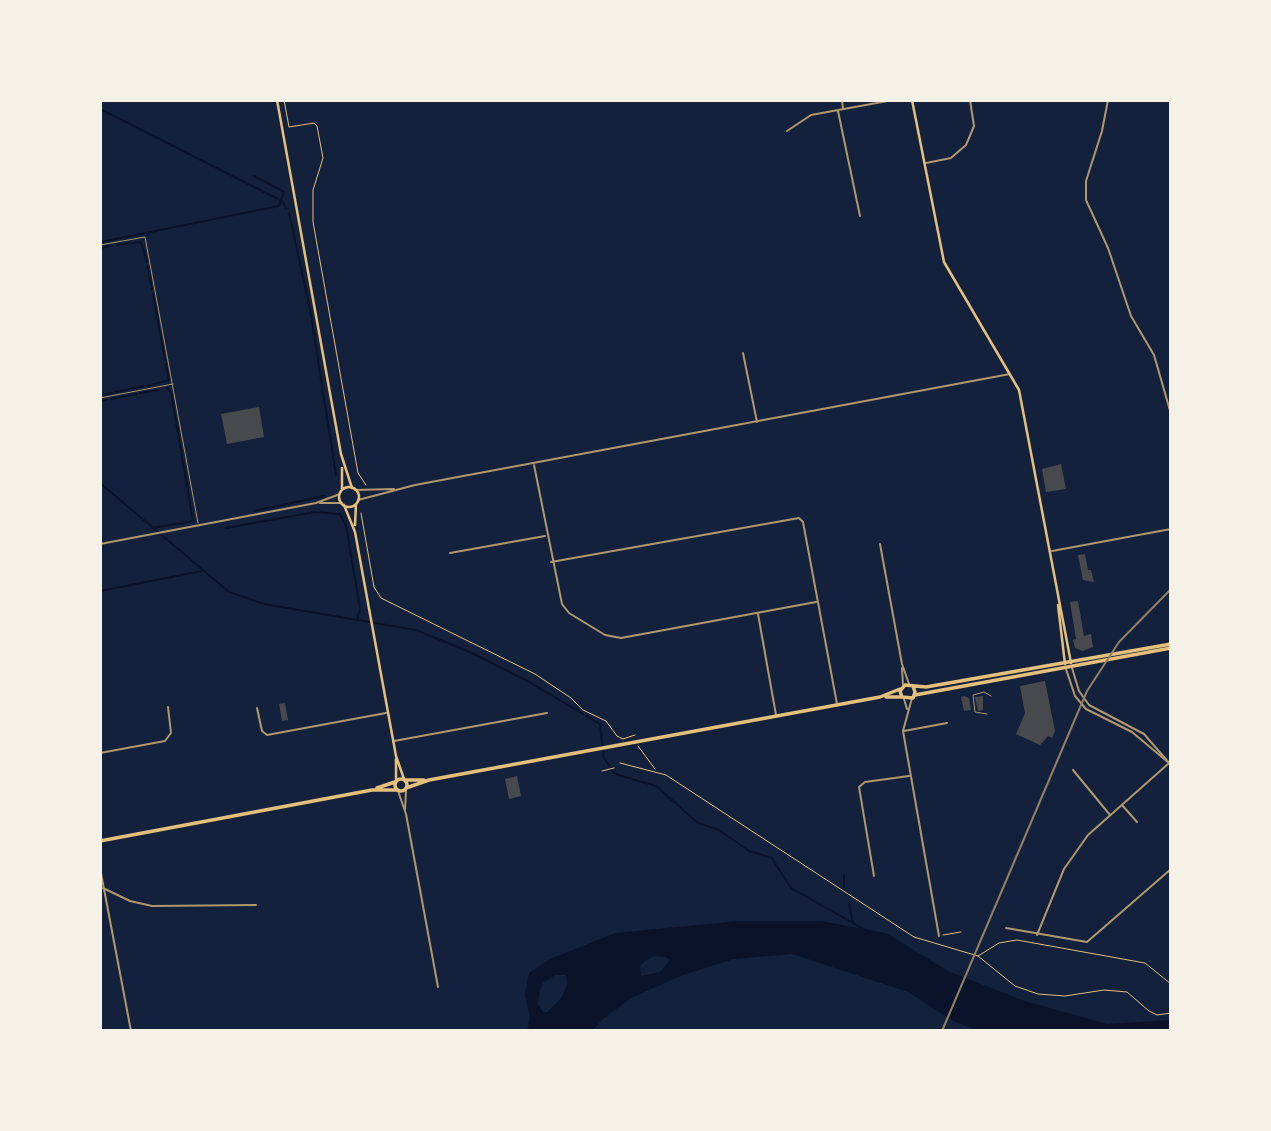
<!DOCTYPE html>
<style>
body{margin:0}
#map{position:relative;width:1271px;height:1131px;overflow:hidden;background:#14213d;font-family:Inter,sans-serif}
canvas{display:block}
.frame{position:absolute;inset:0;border:102px solid #f6f1e7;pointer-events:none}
</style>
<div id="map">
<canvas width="1271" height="1131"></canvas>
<div class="frame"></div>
</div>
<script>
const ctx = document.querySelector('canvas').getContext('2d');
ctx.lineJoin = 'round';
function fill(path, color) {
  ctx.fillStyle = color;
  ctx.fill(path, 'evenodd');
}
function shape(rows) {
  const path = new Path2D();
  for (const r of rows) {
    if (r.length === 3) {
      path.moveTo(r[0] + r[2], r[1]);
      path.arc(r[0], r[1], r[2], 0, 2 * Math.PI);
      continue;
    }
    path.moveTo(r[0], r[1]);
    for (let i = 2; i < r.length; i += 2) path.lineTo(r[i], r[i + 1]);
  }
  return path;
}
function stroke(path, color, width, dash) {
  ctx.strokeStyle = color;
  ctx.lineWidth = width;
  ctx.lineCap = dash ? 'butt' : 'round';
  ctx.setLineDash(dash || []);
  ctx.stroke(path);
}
const water = shape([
 [738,921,821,921,886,933,950,972,1025,1001,1107,1024,1171,1020,1171,1031,979,1031,953,1021,908,992,792,954,734,959,683,975,631,998,604,1018,592,1031,527,1031,530,1018,525,995,529,973,550,959,615,933],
 [665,957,670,960,660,972,641,976,640,966,645,961,654,956],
 [555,975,566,975,567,984,562,997,547,1012,543,1012,538,1004,539,993,543,983]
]);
const stream = shape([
 [100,109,282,201,286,208],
 [289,213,310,309,336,475],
 [101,242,279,206,284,192,254,176],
 [117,245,141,242,147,262],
 [100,248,112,246],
 [148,266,152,289],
 [153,294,165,360],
 [147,386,169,380,166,364],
 [115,392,144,386],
 [140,393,159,390],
 [100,395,112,393],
 [111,399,137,394],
 [100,401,106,400],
 [100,483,229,592,264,604,416,630,472,653,529,682,600,724,604,758,615,774,656,786,698,823,719,830,749,851,772,858,791,888,869,932],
 [254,511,324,496],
 [152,528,193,521,171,392,167,388],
 [226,528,315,512,340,514,346,526,360,608,357,621],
 [100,591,202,571],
 [844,887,844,875],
 [849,903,853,923]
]);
const building = shape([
 [259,407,264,437,227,444,221,414],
 [1061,464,1066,489,1046,492,1042,469],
 [1085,554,1088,570,1091,570,1094,582,1083,580,1078,555],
 [1078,601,1084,636,1091,634,1093,647,1083,651,1075,648,1073,640,1076,639,1070,602],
 [1045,681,1055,731,1052,738,1048,736,1040,745,1016,734,1025,713,1020,686],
 [964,696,969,698,971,710,964,711,961,697],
 [983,696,983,710,978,711,975,697],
 [285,703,288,720,282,721,279,704],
 [517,776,521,796,509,799,505,779]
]);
const path = shape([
 [284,100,289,127,314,123,317,126,323,158,313,190,313,222,358,473,366,485],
 [361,513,374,587,381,598,535,674,571,698,583,710,606,721,617,736,623,739,635,735],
 [638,746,655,769],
 [620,763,666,775,914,937,978,956,1015,986,1038,994,1065,996,1104,990,1127,992,1149,1011,1157,1015,1171,1013],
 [602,771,614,768],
 [943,935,961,932],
 [978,956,999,943,1017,940,1145,963,1171,984]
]);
const service = shape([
 [100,245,145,237,198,523],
 [100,398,173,384],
 [987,714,975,712,973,695,984,692,991,696]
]);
const minor = shape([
 [842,100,843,109],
 [1108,100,1102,131,1086,181,1086,200,1108,248,1131,316,1154,355,1171,414],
 [838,111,860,216],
 [787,131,811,115,893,100],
 [926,163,951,158,966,145,974,126,970,100],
 [743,353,757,422],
 [534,465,562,604,569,613,605,635,621,638,816,602],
 [355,490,394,489],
 [358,500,415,485,1010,374],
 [320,503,342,503],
 [100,544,316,503,340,494],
 [880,544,902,664,909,684],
 [450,553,545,536],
 [551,562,799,518,803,522,837,704],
 [758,614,776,715],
 [902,668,903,686],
 [912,698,903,731,939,936],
 [904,699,907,709],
 [257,708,262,731,267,735,386,713],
 [904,731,947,723],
 [394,741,547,713],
 [100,753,165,741,171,733,168,707],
 [1073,770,1110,815],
 [398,791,406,814,438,987],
 [1122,805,1137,822],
 [405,810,406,791],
 [100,868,131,1031],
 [874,876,859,787,865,782,909,776],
 [103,888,130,901,152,906,256,905],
 [1006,928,1087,942,1171,869],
 [1037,935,1064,869,1088,835,1168,764]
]);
const tertiary = shape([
 [1052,551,1171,529],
 [1072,668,1079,691,1089,705,1144,734,1171,765],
 [1066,669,1075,696,1086,709,1132,732,1169,763]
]);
const secondary = shape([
 [277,100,341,454,352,488],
 [912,100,944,262,1019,390,1071,663],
 [349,497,10],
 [342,489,342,468],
 [344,505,355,532,396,756,404,779],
 [355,525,356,504],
 [1058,605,1065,664],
 [396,759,396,781]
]);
const trunk = shape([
 [913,686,915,692,913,698,902,697,900,691,905,685,926,687,1171,644],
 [915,695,1171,648],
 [886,697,902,697],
 [401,785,6],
 [405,780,424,780],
 [377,788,395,782],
 [406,788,429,780,880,697,900,689],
 [100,841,372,790,397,790]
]);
const rail = shape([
 [942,1031,1087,691,1119,642,1171,589]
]);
fill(water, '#0b132b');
stroke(stream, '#0b132b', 2);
fill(building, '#48494c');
stroke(path, '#e5c07b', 1);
stroke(service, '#b1986c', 1);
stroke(minor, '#b1986c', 2);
stroke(tertiary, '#b1986c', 2);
stroke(secondary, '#e5c07b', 2.5);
stroke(trunk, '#e5c07b', 3.5);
stroke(rail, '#918062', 2);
</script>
